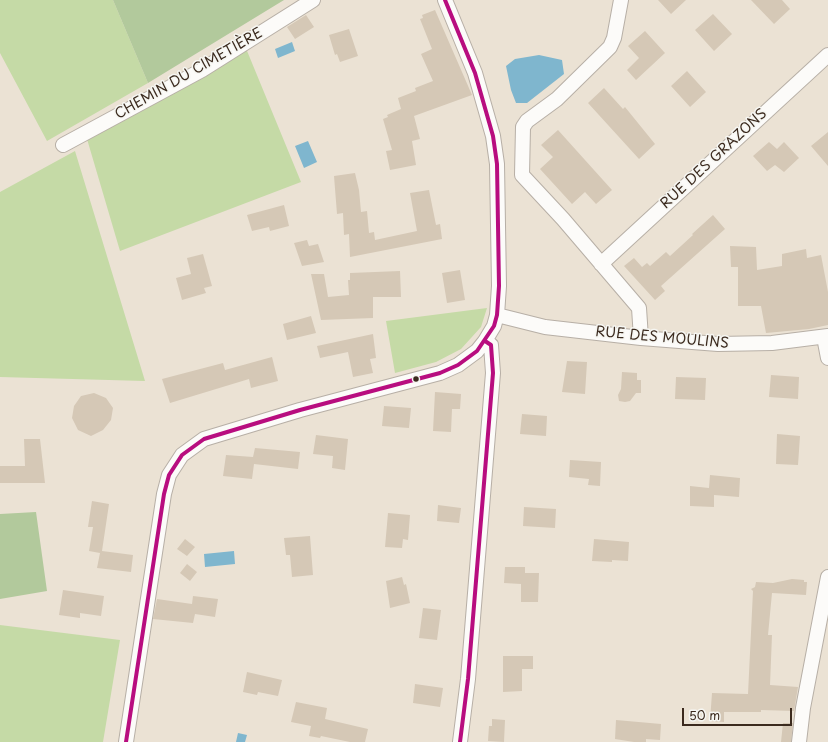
<!DOCTYPE html>
<meta charset="utf-8">
<style>
body{margin:0}
#map{position:relative;width:828px;height:742px;overflow:hidden;background:#ebe2d4;font-family:"Playpen Sans",sans-serif}
canvas{display:block}
.scale{position:absolute;left:682px;top:708px;width:110px;height:18px;box-sizing:border-box;border:2px solid #3b2a1e;border-top:0;padding-left:5px;font-size:12px;line-height:14px;white-space:nowrap;color:#3b2a1e;-webkit-text-stroke:3px #f6f6f2;paint-order:stroke}
</style>
<div id="map">
<canvas width="828" height="742"></canvas>
<div class="scale">50 m</div>
</div>
<script>
const ctx = document.querySelector('canvas').getContext('2d');
ctx.lineJoin = 'round';
function fill(path, color) {
  ctx.fillStyle = color;
  ctx.fill(path, 'evenodd');
}
function shape(rows) {
  const path = new Path2D();
  for (const r of rows) {
    path.moveTo(r[0], r[1]);
    for (let i = 2; i < r.length; i += 2) path.lineTo(r[i], r[i + 1]);
  }
  return path;
}
function stroke(path, color, width, dash) {
  ctx.strokeStyle = color;
  ctx.lineWidth = width;
  ctx.lineCap = dash ? 'butt' : 'round';
  ctx.setLineDash(dash || []);
  ctx.stroke(path);
}
function write(font, color, halo, rows, align = 'center') {
  ctx.font = font + ' "Playpen Sans",sans-serif';
  ctx.lineWidth = 3;
  ctx.setLineDash([]);
  ctx.textBaseline = 'middle';
  ctx.strokeStyle = halo;
  ctx.fillStyle = color;
  for (const [text, x, y, turn = 0] of rows) {
    ctx.save();
    ctx.translate(x, y);
    ctx.rotate((+turn || 0) * Math.PI / 180);
    ctx.textAlign = isNaN(turn) ? turn : align;
    if (halo) ctx.strokeText(text, 0, 0);
    ctx.fillText(text, 0, 0);
    ctx.restore();
  }
}
const green = shape([
 [0,0,113,0,148,83,47,141,0,53],
 [245,46,301,182,120,251,87,139],
 [75,151,145,381,0,377,0,192],
 [487,308,481,327,461,349,436,362,395,373,386,321],
 [0,625,120,640,103,742,0,742]
]);
const forest = shape([
 [113,0,284,0,148,83],
 [36,512,47,591,0,599,0,514]
]);
const water = shape([
 [292,42,295,51,278,58,275,49],
 [539,55,562,60,564,74,527,103,516,103,511,90,506,66,515,59],
 [308,141,317,162,304,168,295,146],
 [234,551,235,564,205,567,204,554],
 [238,733,247,735,245,742,236,742]
]);
const building = shape([
 [658,0,686,0,671,14],
 [751,0,782,0,790,9,774,24],
 [435,10,472,95,414,116,420,139,412,141,416,165,390,170,386,151,392,150,383,119,388,117,387,115,401,109,398,98,416,91,415,88,433,81,421,54,432,49,420,19,423,18,422,15],
 [713,14,732,34,714,51,695,30],
 [306,15,314,27,295,39,287,27],
 [349,29,358,56,340,62,337,54,335,55,329,35],
 [645,31,665,53,636,80,627,70,639,58,628,46],
 [687,71,706,92,690,107,671,86],
 [604,88,623,109,625,107,655,144,639,159,588,103],
 [558,130,612,190,596,204,585,192,572,204,540,169,553,157,541,145],
 [828,132,828,166,811,146],
 [769,142,777,149,784,142,799,158,784,172,775,165,767,171,753,156],
 [355,173,359,190,361,212,367,211,369,233,374,232,375,240,417,231,410,193,429,190,436,225,440,224,442,239,350,257,349,234,344,235,343,213,337,214,334,176],
 [284,205,289,226,270,231,269,227,252,231,247,215],
 [713,215,725,229,661,286,665,291,655,300,624,266,634,258,642,267,647,263,650,266,666,252,670,256,693,235,692,234],
 [307,240,309,246,318,244,324,262,302,266,294,243],
 [730,246,756,247,757,270,782,266,782,254,806,249,807,258,821,255,828,292,828,325,809,329,766,333,761,306,738,306,738,267,731,267],
 [203,254,212,286,204,288,206,293,182,300,176,278,191,274,187,258],
 [460,270,465,300,447,303,442,273],
 [400,271,401,297,373,297,373,318,321,320,311,274,324,274,328,297,349,295,348,280,350,280,350,273],
 [311,316,316,333,287,340,283,324],
 [373,334,376,358,370,359,373,373,353,377,348,352,320,358,317,346],
 [272,357,278,381,251,388,249,379,170,403,162,379,223,363,225,370],
 [567,361,587,362,585,394,562,392],
 [622,372,637,373,637,380,641,380,641,393,636,393,630,401,625,402,619,401,618,395,621,389],
 [771,375,799,377,798,399,769,397],
 [676,377,706,378,705,400,675,399],
 [435,392,461,394,460,409,452,409,451,432,433,431],
 [94,393,106,398,113,408,111,420,103,430,91,436,78,430,72,418,74,406,81,396],
 [384,406,411,408,409,428,382,426],
 [522,414,547,416,546,436,520,434],
 [777,434,800,436,798,465,776,464],
 [316,435,348,439,345,470,332,468,333,456,313,454],
 [24,439,40,439,45,483,0,483,0,466,25,466],
 [255,448,300,452,298,469,254,464,252,479,223,476,226,455,253,457],
 [570,460,601,462,600,486,588,485,589,479,569,477],
 [710,475,740,478,739,497,714,495,714,507,690,506,690,486,709,488],
 [92,501,109,504,102,551,133,555,131,572,97,568,100,553,89,551,93,527,88,527],
 [438,505,461,508,459,523,437,521],
 [524,507,556,509,555,528,523,526],
 [388,513,410,515,408,540,403,539,402,548,385,547],
 [310,536,313,575,292,577,290,555,286,555,284,538],
 [185,539,195,547,187,556,177,549],
 [594,539,629,542,628,561,612,560,612,562,592,561],
 [187,564,197,572,190,581,180,573],
 [505,567,525,567,525,573,539,573,538,602,521,602,521,584,504,583],
 [402,577,404,585,406,584,410,603,390,608,386,581],
 [792,579,804,580,804,582,807,582,806,595,772,593,768,635,772,635,770,685,798,687,794,711,761,710,761,712,724,712,724,722,710,721,712,693,748,694,753,591,751,589,755,587,756,582,773,583],
 [63,590,104,596,101,616,80,613,80,618,59,615],
 [193,596,218,599,215,617,195,614,193,623,153,619,157,599,192,604],
 [423,608,441,610,437,640,419,638],
 [503,656,533,656,533,669,522,669,522,691,503,692],
 [247,672,282,680,278,696,258,692,257,695,243,692],
 [415,684,443,688,440,707,413,703],
 [296,702,327,708,325,719,368,729,365,742,350,742,321,736,320,738,309,736,311,726,291,722],
 [492,719,505,720,504,742,488,741,489,726,492,726],
 [616,720,661,724,660,740,646,739,646,742,634,742,615,739],
 [783,723,793,723,791,742,781,742]
]);
const minor = shape([
 [621,0,614,38,610,47,557,99,527,121,523,127,522,175,563,219,639,308,641,338],
 [63,145,202,70,313,0],
 [601,264,828,55],
 [497,315,545,327,641,338,718,344,772,343,828,336],
 [824,337,828,358],
 [126,742,164,494,169,475,182,455,204,439,300,410,440,373,458,365,477,351,485,341,494,326,497,315,499,286,497,164,493,136,475,73,445,0],
 [460,742,468,679,493,373,491,345,485,341],
 [799,742,803,708,828,577]
]);
const bus1 = shape([
 [126,742,164,494,169,475,182,455,204,439,300,410,440,373,458,365,477,351,494,326,497,315,499,286,497,164,493,136,475,73,445,0],
 [460,742,468,679,493,373,491,345,485,341]
]);
const markers = [
 [416,379,3.5,"#3b2a1e"]
];
const streetNames = [
 ["CHEMIN DU CIMETIÈRE",189,74,-30],
 ["RUE DES GRAZONS",714,159,-43],
 ["RUE DES MOULINS",662,338,5]
];
fill(green, '#c5daa6');
fill(forest, '#b2c99c');
fill(water, '#7fb6ce');
fill(building, '#d5c8b6');
stroke(minor, '#b7afa6', 16);
stroke(minor, '#fcfbf9', 14);
stroke(bus1, '#b80d7f', 4);
for (const [x, y, r, color] of markers) {
  const dot = new Path2D();
  dot.arc(x, y, r, 0, 2 * Math.PI);
  ctx.fillStyle = color;
  ctx.fill(dot);
  stroke(dot, '#f6f6f2', 1.5);
}
write('14px', '#3b2a1e', '#f6f6f2', streetNames);
</script>
